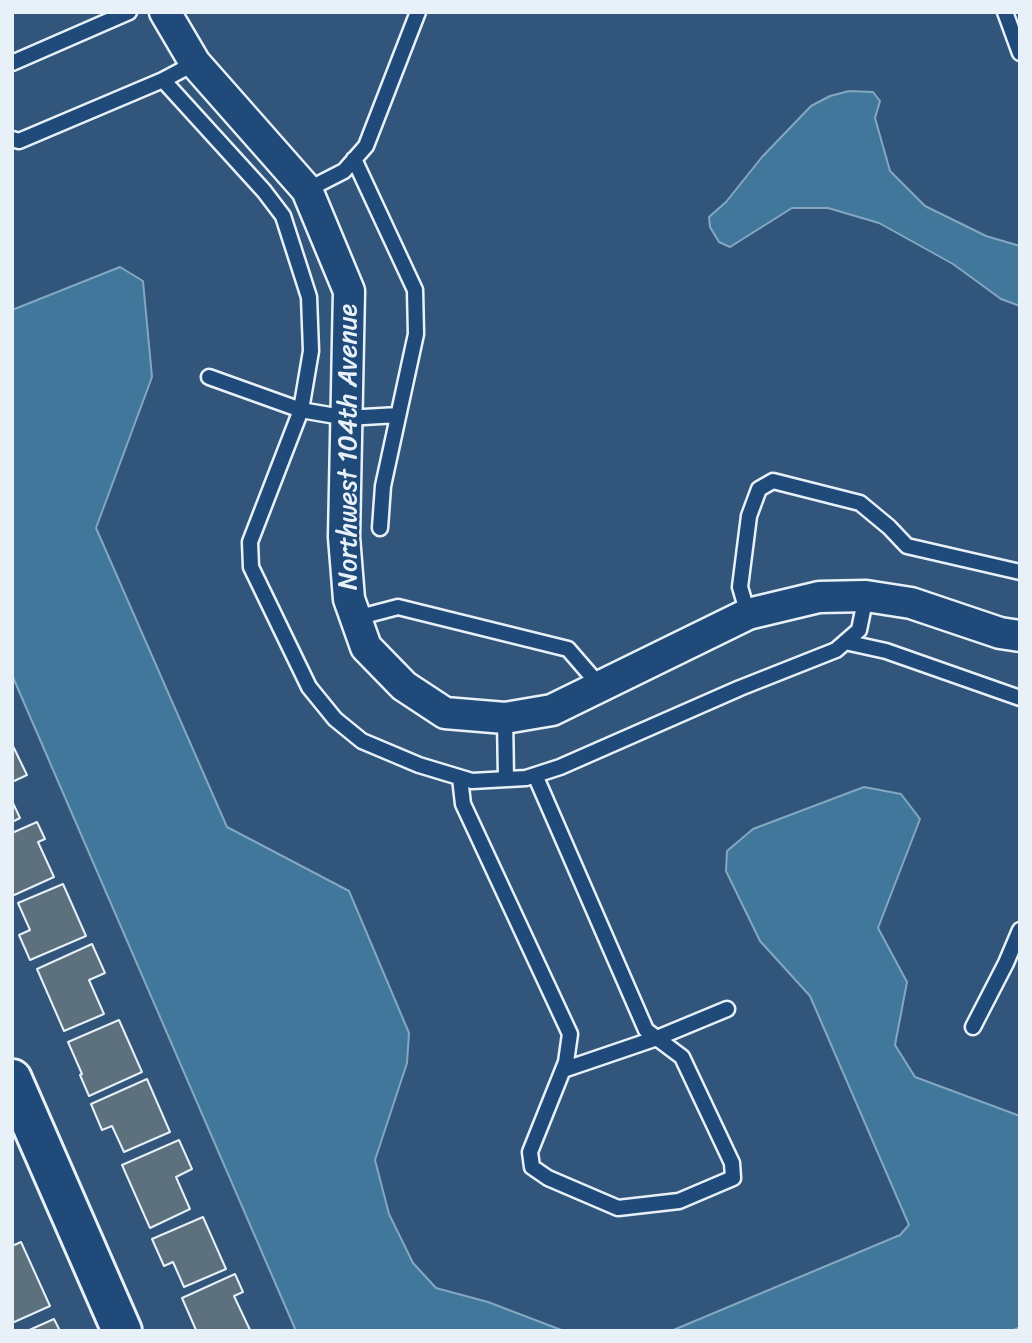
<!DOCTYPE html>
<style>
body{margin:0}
#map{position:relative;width:1032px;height:1343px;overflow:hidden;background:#32557b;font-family:Sriracha,sans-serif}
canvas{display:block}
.frame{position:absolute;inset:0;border:14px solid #e8f1f8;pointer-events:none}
</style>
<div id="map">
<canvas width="1032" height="1343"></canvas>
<div class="frame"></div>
</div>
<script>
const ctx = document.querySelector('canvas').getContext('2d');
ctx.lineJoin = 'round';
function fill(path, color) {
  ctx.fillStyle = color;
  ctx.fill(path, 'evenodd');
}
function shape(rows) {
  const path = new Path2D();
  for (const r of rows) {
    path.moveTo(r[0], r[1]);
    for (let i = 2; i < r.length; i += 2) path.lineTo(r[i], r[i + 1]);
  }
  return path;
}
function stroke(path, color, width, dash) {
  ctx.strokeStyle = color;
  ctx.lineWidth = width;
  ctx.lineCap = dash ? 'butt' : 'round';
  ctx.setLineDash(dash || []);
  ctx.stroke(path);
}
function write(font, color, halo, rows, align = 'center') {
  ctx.font = font + ' Sriracha,sans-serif';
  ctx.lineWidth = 5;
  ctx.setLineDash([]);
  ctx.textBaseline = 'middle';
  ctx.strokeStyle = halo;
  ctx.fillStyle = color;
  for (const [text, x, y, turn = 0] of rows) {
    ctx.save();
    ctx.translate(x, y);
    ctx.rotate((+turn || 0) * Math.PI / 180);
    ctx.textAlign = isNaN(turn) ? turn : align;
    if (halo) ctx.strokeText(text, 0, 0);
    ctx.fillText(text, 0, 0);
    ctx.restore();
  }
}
const water = shape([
 [849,91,873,92,880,101,875,118,890,171,925,206,986,236,1020,246,1020,306,1001,299,953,264,879,223,828,208,792,208,730,247,719,242,710,227,709,217,726,202,762,157,811,106,830,96,849,91],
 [120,267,143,281,152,377,96,528,227,827,349,891,409,1033,407,1063,375,1160,389,1214,413,1263,436,1288,488,1302,564,1331,296,1331,12,675,12,310,120,267],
 [864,787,901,794,920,819,878,928,907,982,895,1045,915,1077,1020,1116,1020,1327,1012,1331,671,1331,900,1235,909,1225,810,996,760,941,726,871,727,851,753,829,864,787]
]);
const building = shape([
 [12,744,27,775,12,782,12,744],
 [12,801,20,818,12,822,12,801],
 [37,822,45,839,38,842,54,877,12,896,12,833,37,822],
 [63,884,86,936,30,960,19,935,30,930,18,903,63,884],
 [92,944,105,973,89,980,104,1014,64,1031,37,969,92,944],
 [119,1020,142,1072,89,1096,80,1075,82,1074,68,1042,119,1020],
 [147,1079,170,1132,124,1152,112,1126,102,1130,91,1104,147,1079],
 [179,1140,192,1169,176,1177,190,1209,150,1228,122,1165,179,1140],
 [203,1217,226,1269,184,1287,173,1262,164,1266,152,1239,203,1217],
 [21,1242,50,1306,12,1323,12,1246,21,1242],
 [235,1274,243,1292,234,1296,250,1330,194,1331,196,1330,182,1298,235,1274],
 [54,1319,60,1331,27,1331,54,1319]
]);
const lane = shape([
 [1005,12,1020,53],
 [12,63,129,12],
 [163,80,264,191,283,216,309,297,311,351,301,410,250,542,251,567,309,687,335,719,362,741,419,765,472,781,526,778,560,767,740,688,836,650,859,630,866,596],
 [12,139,19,141,163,80,195,63],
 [354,159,415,290,416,334,383,486,380,528],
 [307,190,344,171,366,146,418,12],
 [209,377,301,410,347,418,398,415],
 [748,614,740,587,749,516,759,489,773,481,860,503,889,527,907,546,1020,572],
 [356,618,398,607,568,649,600,686],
 [845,642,886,651,1020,698],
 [505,718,506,779],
 [460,778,463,804,570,1034,566,1062,530,1152,532,1167,548,1178,618,1208,679,1201,733,1178,732,1163,682,1057,646,1030,535,775],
 [973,1027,1006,963,1020,930],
 [563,1070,657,1038,727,1009]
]);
const street = shape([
 [165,12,195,63,307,190,349,291,344,537,349,599,366,647,404,686,445,713,505,718,552,710,748,614,819,597,866,596,911,603,1000,633,1020,636]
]);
const secondary = shape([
 [12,1079,122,1331]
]);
const streetNames = [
 ["Northwest 104th Avenue",349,447,-90]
];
fill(water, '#40779b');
stroke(water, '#83a8c0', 2);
fill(building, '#5d707e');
stroke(building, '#e8f1f8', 2);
stroke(lane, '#e8f1f8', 19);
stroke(street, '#e8f1f8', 35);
stroke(secondary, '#e8f1f8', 44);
stroke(lane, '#1f4a7a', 14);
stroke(street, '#1f4a7a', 30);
stroke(secondary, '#1f4a7a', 38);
write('26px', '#e8f1f8', '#1f4a7a', streetNames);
</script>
